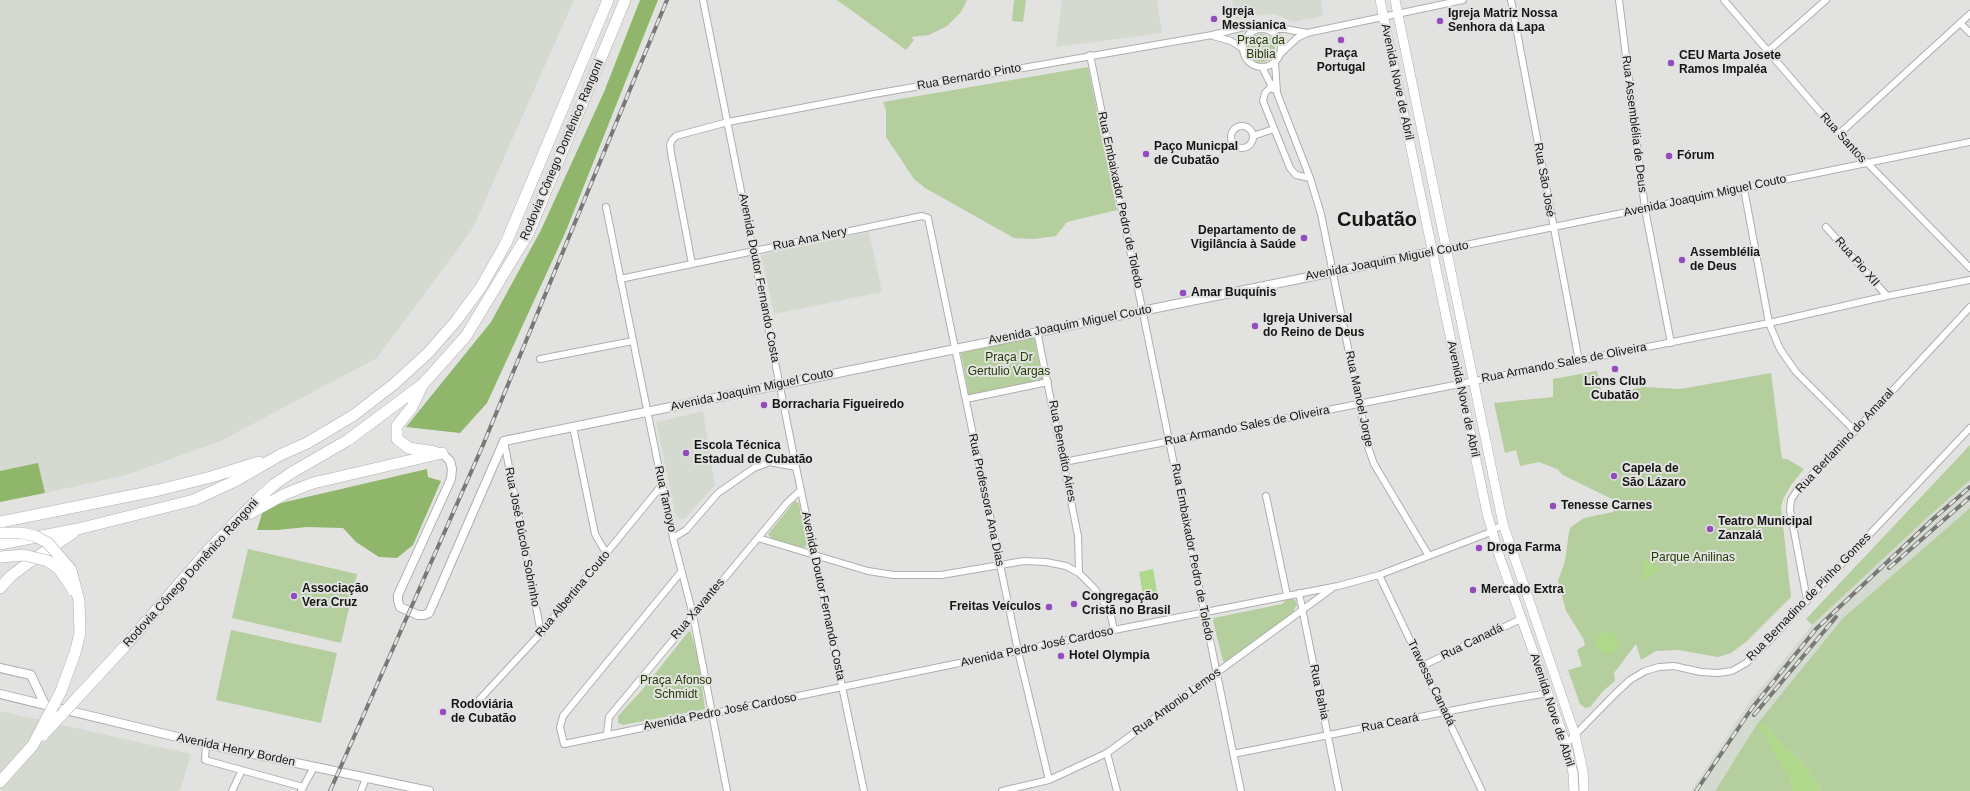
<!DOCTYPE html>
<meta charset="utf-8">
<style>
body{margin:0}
canvas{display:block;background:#e2e3e1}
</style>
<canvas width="1970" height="791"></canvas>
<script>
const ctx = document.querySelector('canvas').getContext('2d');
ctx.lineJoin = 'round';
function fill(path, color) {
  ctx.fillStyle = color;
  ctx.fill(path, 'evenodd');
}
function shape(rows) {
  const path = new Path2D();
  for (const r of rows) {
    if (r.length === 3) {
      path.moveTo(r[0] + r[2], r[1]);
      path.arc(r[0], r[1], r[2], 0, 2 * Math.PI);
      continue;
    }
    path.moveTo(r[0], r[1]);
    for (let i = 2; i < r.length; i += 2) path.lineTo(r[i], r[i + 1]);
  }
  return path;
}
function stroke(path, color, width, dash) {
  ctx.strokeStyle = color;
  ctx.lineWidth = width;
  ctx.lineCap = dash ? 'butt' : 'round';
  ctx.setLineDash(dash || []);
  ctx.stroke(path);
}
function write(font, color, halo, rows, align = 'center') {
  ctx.font = font + ' Arial,sans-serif';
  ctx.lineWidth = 4;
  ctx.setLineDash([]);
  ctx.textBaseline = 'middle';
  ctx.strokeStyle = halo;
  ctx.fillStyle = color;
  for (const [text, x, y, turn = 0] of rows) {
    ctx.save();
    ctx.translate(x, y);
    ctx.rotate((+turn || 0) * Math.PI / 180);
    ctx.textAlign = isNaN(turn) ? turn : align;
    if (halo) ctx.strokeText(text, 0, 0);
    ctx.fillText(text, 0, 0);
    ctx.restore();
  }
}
const built = shape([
 [0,0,574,0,473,228,377,358,221,441,126,475,45,493,38,464,0,471],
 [1062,0,1157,0,1162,33,1056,47],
 [1232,0,1321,0,1323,16,1293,22,1275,14,1254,16,1236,20],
 [869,232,882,292,774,314,761,255],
 [703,411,715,485,685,519,679,519,675,513,656,422],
 [1970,480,1970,508,1843,618,1757,724,1715,791,1691,791,1748,704,1812,625,1930,515],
 [0,711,191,754,180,791,0,791]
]);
const green = shape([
 [837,0,967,0,961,12,947,26,929,35,911,37,914,40,906,50],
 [1014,0,1026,0,1023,22,1012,21],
 [1261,48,14],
 [1088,67,1117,210,1067,222,1056,236,1034,239,1014,238,925,188,914,179,886,137,886,110,883,102],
 [1034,337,1043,380,969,396,961,353],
 [1597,371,1602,395,1644,387,1680,389,1771,373,1782,459,1787,459,1804,469,1791,485,1783,499,1781,508,1791,597,1746,642,1731,653,1718,657,1678,650,1656,651,1641,660,1636,644,1614,673,1615,681,1603,691,1590,707,1585,708,1580,704,1568,670,1582,666,1577,650,1585,645,1583,638,1566,611,1558,581,1565,561,1569,532,1571,527,1584,518,1613,512,1612,499,1563,475,1557,469,1539,462,1520,466,1516,450,1505,453,1494,403,1553,397,1553,379],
 [1970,445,1970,480,1930,515,1812,625,1806,619],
 [795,501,799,503,807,541,807,545,803,548,772,539,768,534],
 [1970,508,1970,791,1822,791,1803,762,1782,744,1765,725,1791,781,1793,791,1715,791,1757,724,1843,618],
 [248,549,357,574,341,643,232,618],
 [1291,598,1295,600,1297,605,1294,610,1295,613,1227,663,1223,661,1213,621,1214,618,1282,604,1287,599],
 [231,630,337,653,321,723,216,700],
 [689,631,691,633,698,658,705,709,623,725,618,723,618,716,642,690]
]);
const forest = shape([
 [640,0,658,0,566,231,487,403,460,433,406,427,491,322,541,230,604,92],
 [38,463,45,493,0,502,0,471],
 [427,469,428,477,441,481,413,545,397,558,379,557,356,542,343,528,307,527,277,530,257,530,264,507]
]);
const water = shape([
 [1643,558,1660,568,1641,583],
 [1153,569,1158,598,1144,601,1139,572],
 [1607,643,11],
 [1757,724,1765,725,1782,744,1803,762,1822,791,1793,791,1791,781]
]);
const minor = shape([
 [703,0,796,467,864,791],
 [1511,0,1579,361],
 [1619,0,1645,209,1671,343],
 [1724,0,1839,134,1970,268],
 [1960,23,1970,33],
 [1262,48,19],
 [1269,29,1285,29,1307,33],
 [1213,36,1231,41,1242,48],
 [1768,51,1826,0],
 [1280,54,1297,38,1307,33,1463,0],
 [1090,55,1241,791],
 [1275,62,1277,93,1310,178,1321,214,1368,447,1374,464,1429,556],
 [1262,67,1273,89],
 [1276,82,1265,93,1263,101,1290,168,1296,175,1310,178],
 [1242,137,11],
 [1839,134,1970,14],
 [1253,136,1274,129],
 [1744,189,1769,323,1780,349,1796,372,1855,431],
 [606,207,673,538,693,615,727,791],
 [1826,227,1887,296],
 [1446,249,1970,142],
 [692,264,671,153,670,145,672,140,676,136,728,122,874,94,1212,35,1244,27,1260,29],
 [620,279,922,216,928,218,1018,651,1049,780],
 [1037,331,1078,536,1079,573],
 [540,359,633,341],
 [966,399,1048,382],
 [573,427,595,534,606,553],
 [504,441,541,633],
 [1064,462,1769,323,1887,296,1970,280],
 [1266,496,1287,595],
 [673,538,686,530,718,493,754,468,770,462,796,467],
 [758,538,868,571,894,575,941,575,1024,561,1046,562,1066,566,1079,573,1094,588,1110,611,1114,630],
 [681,572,563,716,560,727,564,744,1018,651,1114,630,1338,586,1379,575,1491,532,1503,524],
 [1379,575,1482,791],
 [1299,593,1339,791],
 [1807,600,1790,510,1791,500,1798,489,1855,431,1970,307],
 [1422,666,1521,619],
 [480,699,541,633,662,485],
 [607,734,609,717,787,503,801,490],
 [206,744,205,760,303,787],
 [1566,744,1616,693,1630,680,1645,671,1659,667,1674,666,1701,672,1718,673,1732,671,1746,663,1768,642,1970,428],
 [1107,753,1117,791],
 [1233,754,1485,704,1548,693],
 [232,791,242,770],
 [301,791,314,767],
 [361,791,366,778],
 [1002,791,1049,780,1107,753,1331,589]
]);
const tertiary = shape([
 [442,453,450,461,452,469,451,479,398,595,398,601,400,607,418,615,424,615,429,613,504,441,1446,249],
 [0,668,31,675,45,705],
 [0,694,206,744,429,791]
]);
const secondary = shape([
 [1380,0,1487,513,1500,558,1566,744,1573,773,1574,791],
 [1395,0,1503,524,1575,735,1583,771,1584,791]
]);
const motorway = shape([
 [422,386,412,407,397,426,397,439,409,448,435,452],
 [249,514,285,494,313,483,442,453],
 [0,522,159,490,211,477,259,462],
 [0,544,78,529,194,500,237,480,280,455,307,443,354,415,394,384,428,353,456,321,481,287,506,243,608,0],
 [212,546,261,496,275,484,291,473,348,440,423,384,466,336,529,232,625,0],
 [0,588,11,576,28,563,73,533],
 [0,782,33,745]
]);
const rail = shape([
 [1889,568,1970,497],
 [1754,715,1836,617],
 [330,791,483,445,667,0],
 [1696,791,1752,708,1816,629,1933,519,1970,487]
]);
const motorwayBridge = shape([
 [0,533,21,533,35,536,48,543,71,570,79,601,80,633,75,653,61,691,33,745],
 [0,557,24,555,48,561,59,569,73,590],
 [43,735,125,646,212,546]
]);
const markers = [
 [1214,19,4,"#934bbd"],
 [1440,21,4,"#934bbd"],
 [1341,40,4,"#934bbd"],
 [1671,63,4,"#934bbd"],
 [1146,154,4,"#934bbd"],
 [1669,156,4,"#934bbd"],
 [1304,238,4,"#934bbd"],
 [1682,260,4,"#934bbd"],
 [1183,293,4,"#934bbd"],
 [1255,326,4,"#934bbd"],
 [1615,369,4,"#934bbd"],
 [764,405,4,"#934bbd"],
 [686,453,4,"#934bbd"],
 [1614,476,4,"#934bbd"],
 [1553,506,4,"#934bbd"],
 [1710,529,4,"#934bbd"],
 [1479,548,4,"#934bbd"],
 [1473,590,4,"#934bbd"],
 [294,596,4,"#934bbd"],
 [1074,604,4,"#934bbd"],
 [1049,607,4,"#934bbd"],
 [1061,656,4,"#934bbd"],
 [443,712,4,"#934bbd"]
];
const poiNames = [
 ["Igreja",1222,12],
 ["Messianica",1222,26],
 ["Igreja Matriz Nossa",1448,14],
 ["Senhora da Lapa",1448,28],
 ["Praça",1341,54,"center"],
 ["Portugal",1341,68,"center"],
 ["CEU Marta Josete",1679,56],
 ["Ramos Impaléa",1679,70],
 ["Paço Municpal",1154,147],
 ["de Cubatão",1154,161],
 ["Fórum",1677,156],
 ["Departamento de",1296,231,"right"],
 ["Vigilância à Saúde",1296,245,"right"],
 ["Assemblélia",1690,253],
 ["de Deus",1690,267],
 ["Amar Buquínis",1191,293],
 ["Igreja Universal",1263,319],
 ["do Reino de Deus",1263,333],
 ["Lions Club",1615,382,"center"],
 ["Cubatão",1615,396,"center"],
 ["Borracharia Figueiredo",772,405],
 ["Escola Técnica",694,446],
 ["Estadual de Cubatão",694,460],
 ["Capela de",1622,469],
 ["São Lázaro",1622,483],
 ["Tenesse Carnes",1561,506],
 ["Teatro Municipal",1718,522],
 ["Zanzalá",1718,536],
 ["Droga Farma",1487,548],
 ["Associação",302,589],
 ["Vera Cruz",302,603],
 ["Mercado Extra",1481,590],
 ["Congregação",1082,597],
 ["Cristã no Brasil",1082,611],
 ["Freitas Veículos",1041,607,"right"],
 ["Hotel Olympia",1069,656],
 ["Rodoviária",451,705],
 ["de Cubatão",451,719]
];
const parkNames = [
 ["Praça da",1261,41],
 ["Biblia",1261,55],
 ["Praça Dr",1009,358],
 ["Gertulio Vargas",1009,372],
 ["Parque Anilinas",1693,558],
 ["Praça Afonso",676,681],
 ["Schmidt",676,695]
];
const streetNames = [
 ["Rua Bernardo Pinto",969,77,-10],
 ["Avenida Nove de Abril",1397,82,78],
 ["Rua Assemblélia de Deus",1634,124,83],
 ["Rua Santos",1843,138,48],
 ["Rodovia Cônego Domênico Rangoni",562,150,-67],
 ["Rua São José",1544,180,80],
 ["Avenida Joaquim Miguel Couto",1705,196,-12],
 ["Rua Embaixador Pedro de Toledo",1120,200,78],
 ["Rua Ana Nery",810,239,-12],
 ["Avenida Joaquim Miguel Couto",1387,261,-11],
 ["Rua Pio XII",1857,262,49],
 ["Avenida Doutor Fernando Costa",759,278,79],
 ["Avenida Joaquim Miguel Couto",1070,325,-11],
 ["Rua Armando Sales de Oliveira",1564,363,-11],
 ["Avenida Joaquim Miguel Couto",752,390,-12],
 ["Rua Manoel Jorge",1359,399,78],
 ["Avenida Nove de Abril",1463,399,78],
 ["Rua Armando Sales de Oliveira",1247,426,-11],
 ["Rua Berlamino do Amaral",1845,441,-47],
 ["Rua Benedito Aires",1062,451,79],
 ["Rua Tamoyo",665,499,78],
 ["Rua Professora Ana Dias",986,500,78],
 ["Rua José Búcolo Sobrinho",522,537,79],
 ["Rua Embaixador Pedro de Toledo",1192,552,79],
 ["Rodovia Cônego Domênico Rangoni",191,573,-48],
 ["Rua Albertina Couto",573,594,-50],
 ["Avenida Doutor Fernando Costa",823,596,78],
 ["Rua Bernadino de Pinho Gomes",1809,597,-46],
 ["Rua Xavantes",698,609,-50],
 ["Rua Canadá",1472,642,-26],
 ["Avenida Pedro José Cardoso",1037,647,-12],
 ["Travessa Canadá",1431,683,64],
 ["Rua Bahia",1319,692,78],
 ["Rua Antonio Lemos",1177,702,-36],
 ["Avenida Nove de Abril",1552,710,72],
 ["Avenida Pedro José Cardoso",720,712,-11],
 ["Rua Ceará",1390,723,-11],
 ["Avenida Henry Borden",236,750,12]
];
const townNames = [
 ["Cubatão",1377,220]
];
fill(built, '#d5dad1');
fill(green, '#b4ce9d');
fill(forest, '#8fb66a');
fill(water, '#b0d88b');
stroke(minor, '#aeafad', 8);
stroke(tertiary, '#aeafad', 10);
stroke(secondary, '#aeafad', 10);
stroke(motorway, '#aeafad', 12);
stroke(minor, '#fff', 6);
stroke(tertiary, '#fff', 8);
stroke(secondary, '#fff', 9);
stroke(motorway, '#fff', 11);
stroke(rail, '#787977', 4);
stroke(rail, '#e2e3e1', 2.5, [8]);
stroke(motorwayBridge, '#aeafad', 12, []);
stroke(motorwayBridge, '#fff', 11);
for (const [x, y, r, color] of markers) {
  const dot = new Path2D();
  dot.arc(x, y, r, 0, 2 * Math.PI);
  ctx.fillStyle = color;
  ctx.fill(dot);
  stroke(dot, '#e2e3e1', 1.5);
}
write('bold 12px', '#151514', '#e2e3e1', poiNames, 'left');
write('12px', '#243c03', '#e2e3e1', parkNames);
write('12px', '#151514', '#e2e3e1', streetNames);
write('bold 20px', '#151514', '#e2e3e1', townNames);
</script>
